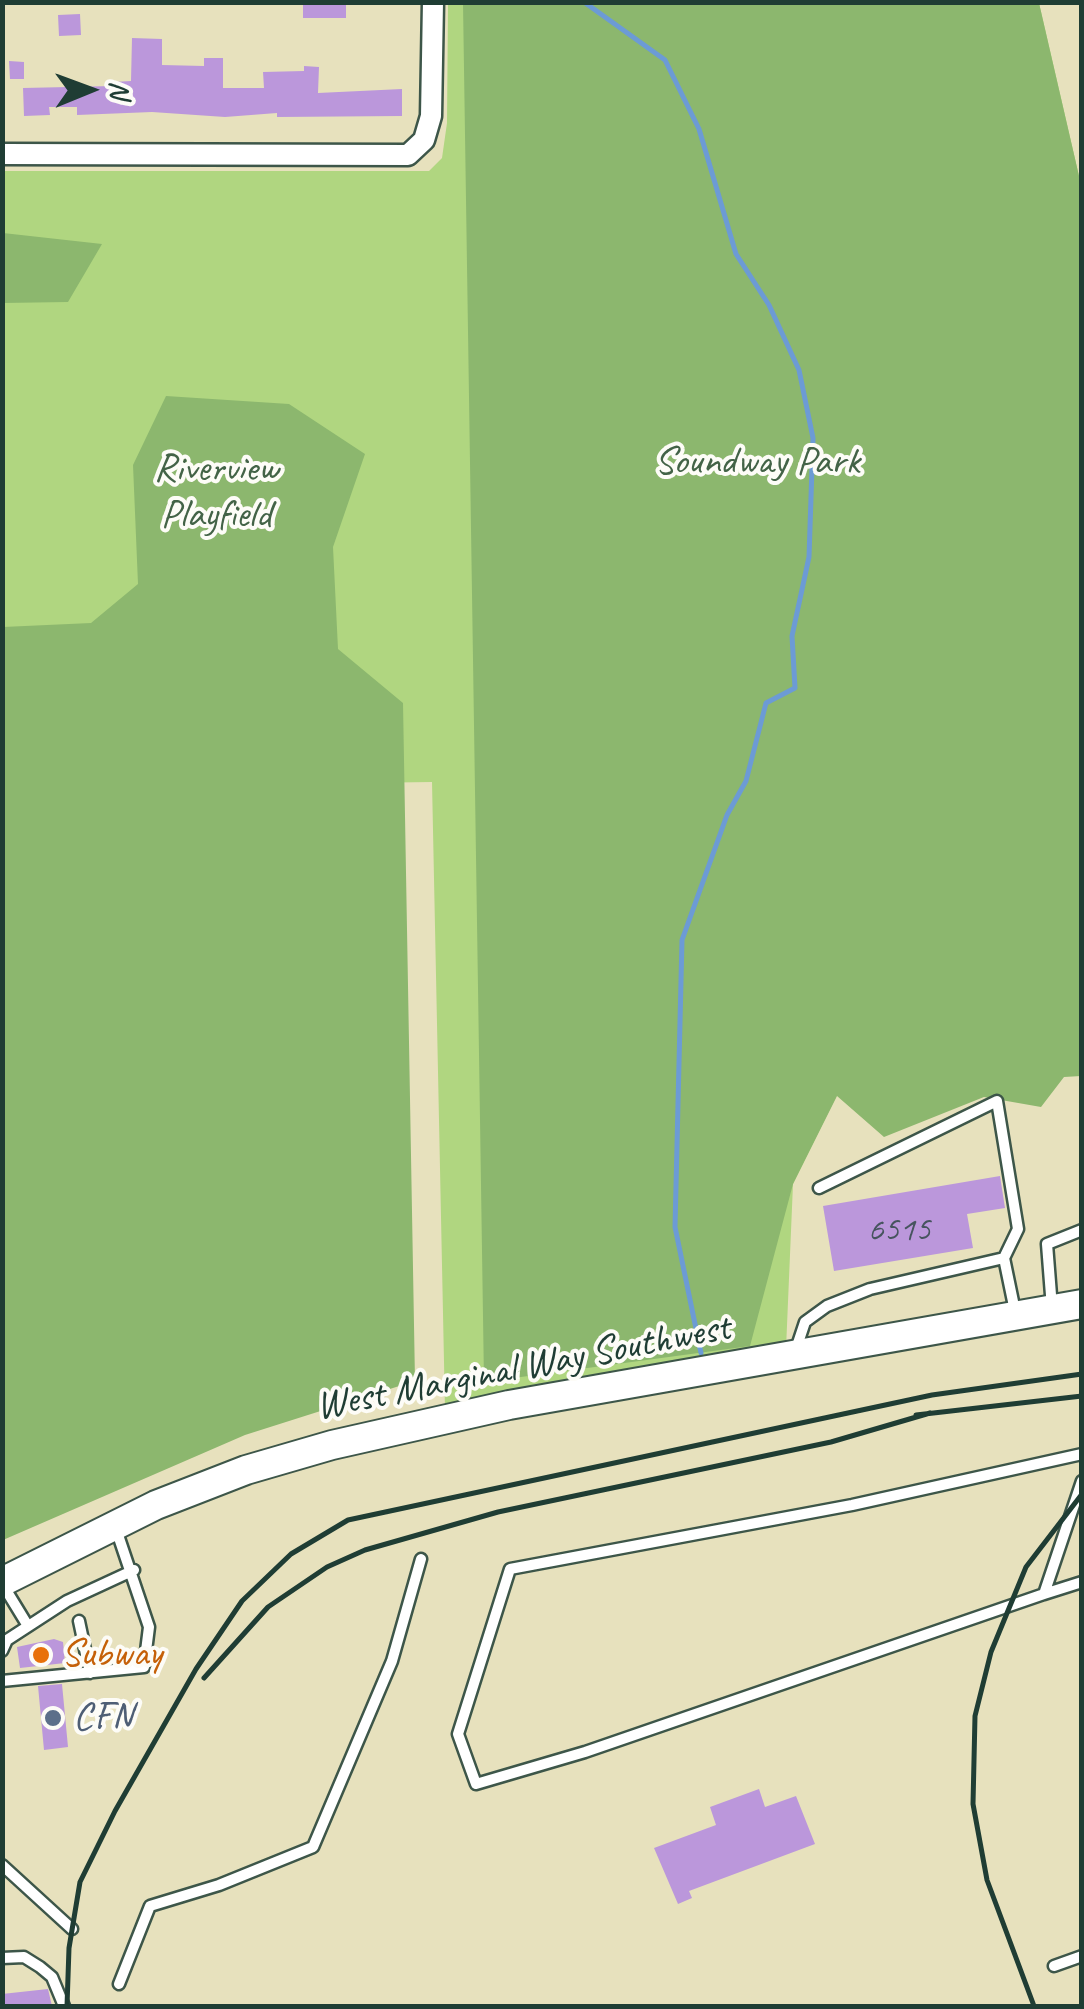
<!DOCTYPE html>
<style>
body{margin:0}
#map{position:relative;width:1084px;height:2009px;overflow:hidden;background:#e7e1bd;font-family:Caveat,sans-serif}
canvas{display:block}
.frame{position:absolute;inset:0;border:5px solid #1f3d34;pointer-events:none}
.north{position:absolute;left:40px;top:40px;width:100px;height:100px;-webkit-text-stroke:8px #fdfcf7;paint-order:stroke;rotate:89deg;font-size:28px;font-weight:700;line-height:40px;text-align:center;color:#1f3d34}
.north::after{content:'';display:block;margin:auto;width:35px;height:45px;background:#1f3d34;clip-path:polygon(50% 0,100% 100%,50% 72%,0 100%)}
</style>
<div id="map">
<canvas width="1084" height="2009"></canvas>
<div class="frame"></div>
<div class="north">N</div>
</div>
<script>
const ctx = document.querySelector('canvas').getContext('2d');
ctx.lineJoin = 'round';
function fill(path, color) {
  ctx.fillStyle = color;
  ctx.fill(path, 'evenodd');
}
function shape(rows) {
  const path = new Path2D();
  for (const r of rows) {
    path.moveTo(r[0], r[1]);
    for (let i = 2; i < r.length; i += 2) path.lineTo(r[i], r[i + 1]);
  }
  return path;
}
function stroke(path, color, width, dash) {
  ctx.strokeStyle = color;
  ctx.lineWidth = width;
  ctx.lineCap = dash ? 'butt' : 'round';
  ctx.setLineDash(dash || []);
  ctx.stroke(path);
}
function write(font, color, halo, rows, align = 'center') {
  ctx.font = font + ' Caveat,sans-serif';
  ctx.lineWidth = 8;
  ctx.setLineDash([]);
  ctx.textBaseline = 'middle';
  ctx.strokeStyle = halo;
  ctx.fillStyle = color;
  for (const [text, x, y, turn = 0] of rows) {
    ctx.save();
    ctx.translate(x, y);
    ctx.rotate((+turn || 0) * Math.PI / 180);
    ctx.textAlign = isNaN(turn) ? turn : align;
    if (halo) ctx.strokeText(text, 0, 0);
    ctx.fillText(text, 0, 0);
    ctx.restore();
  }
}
const green = shape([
 [448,3,1039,3,1082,189,837,1095,793,1184,786,1349,445,1410,432,782,3,788,3,171,429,171,442,158,447,123]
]);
const forest = shape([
 [463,3,1039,3,1082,189,1081,1076,1064,1077,1041,1107,984,1097,884,1137,837,1096,793,1184,750,1346,484,1382],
 [2,233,3,233,102,244,68,302,3,303],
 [166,396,289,404,365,454,333,547,338,649,403,703,415,1381,245,1435,3,1540,3,627,91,623,138,584,133,465]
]);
const stream = shape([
 [584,2,665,60,699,129,736,254,769,305,799,370,813,438,809,557,792,636,795,688,766,703,746,781,727,815,682,940,675,1227,701,1353]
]);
const building = shape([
 [303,2,346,2,346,18,303,18],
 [80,14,81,35,59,36,58,15],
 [132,38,162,39,162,65,204,66,204,58,223,58,223,88,264,88,263,72,304,71,304,66,319,67,318,93,402,89,402,116,277,117,277,113,225,117,152,112,77,115,77,107,49,107,50,115,24,116,23,88,113,86,113,82,131,81],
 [9,61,24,62,24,79,10,79],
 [1000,1176,1005,1208,967,1214,973,1248,834,1271,823,1206],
 [54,1639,63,1642,65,1663,20,1668,17,1647],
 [62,1684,68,1747,44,1750,38,1686],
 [759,1789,765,1807,796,1796,815,1844,689,1891,692,1898,678,1904,654,1848,716,1825,710,1807],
 [48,1989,52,2006,2,2006,2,1994]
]);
const service = shape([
 [819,1188,997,1101,1018,1229,1004,1258,1016,1316],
 [1052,1308,1047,1244,1082,1230],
 [796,1349,805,1322,827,1306,870,1289,1004,1258],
 [1082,1454,852,1505,510,1569,458,1734,476,1784,585,1752,1044,1594,1082,1481],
 [3,1585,28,1626],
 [1044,1594,1082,1582],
 [79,1621,90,1673],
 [2,1651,7,1640,67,1601,134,1570],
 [2,1681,144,1667,149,1627,115,1526],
 [2,1865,72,1929],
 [2,1958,24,1957,40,1967,52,1977,64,2006],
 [1054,1966,1082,1956],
 [119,1984,150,1906,219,1885,313,1847,392,1661,421,1559]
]);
const minor = shape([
 [2,154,408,155,424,140,431,116,433,2]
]);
const secondary = shape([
 [2,1582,156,1505,246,1470,332,1445,509,1405,1082,1304]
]);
const rail = shape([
 [916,1415,1082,1396],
 [204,1678,268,1607,327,1567,365,1550,498,1512,831,1442,930,1413],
 [67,2006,69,1948,80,1882,115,1811,196,1669,242,1601,291,1554,348,1520,932,1395,1082,1374],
 [1034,2006,987,1880,973,1804,975,1716,991,1652,1026,1567,1082,1494]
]);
const markers = [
 [41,1655,10,"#e8710a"],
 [53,1718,10,"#5c6f8a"]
];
const numberNames = [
 ["6515",899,1231]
];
const parkNames = [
 ["Soundway Park",757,463],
 ["Riverview",216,470],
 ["Playfield",216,516]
];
const streetNames = [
 ["West Marginal Way Southwest",523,1368,-11]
];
const foodNames = [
 ["Subway",61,1655]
];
const serviceNames = [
 ["CFN",73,1718]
];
fill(green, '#b0d680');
fill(forest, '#8cb76e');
stroke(stream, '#6c9bd5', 5);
fill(building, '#bb97db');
stroke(service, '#3d5649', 15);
stroke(minor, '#3d5649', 25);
stroke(secondary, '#3d5649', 32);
stroke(service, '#fff', 10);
stroke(minor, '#fff', 20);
stroke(secondary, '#fff', 28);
stroke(rail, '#1f3d34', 5);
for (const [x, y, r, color] of markers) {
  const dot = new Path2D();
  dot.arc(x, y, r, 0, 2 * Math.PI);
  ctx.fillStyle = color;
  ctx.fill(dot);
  stroke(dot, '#fdfcf7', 4);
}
write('35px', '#46545e', null, numberNames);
write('40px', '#436347', '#fdfcf7', parkNames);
write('40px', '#1f3d34', '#fdfcf7', streetNames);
write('40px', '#c56008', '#fdfcf7', foodNames, 'left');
write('40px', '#4e5e75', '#fdfcf7', serviceNames, 'left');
</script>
